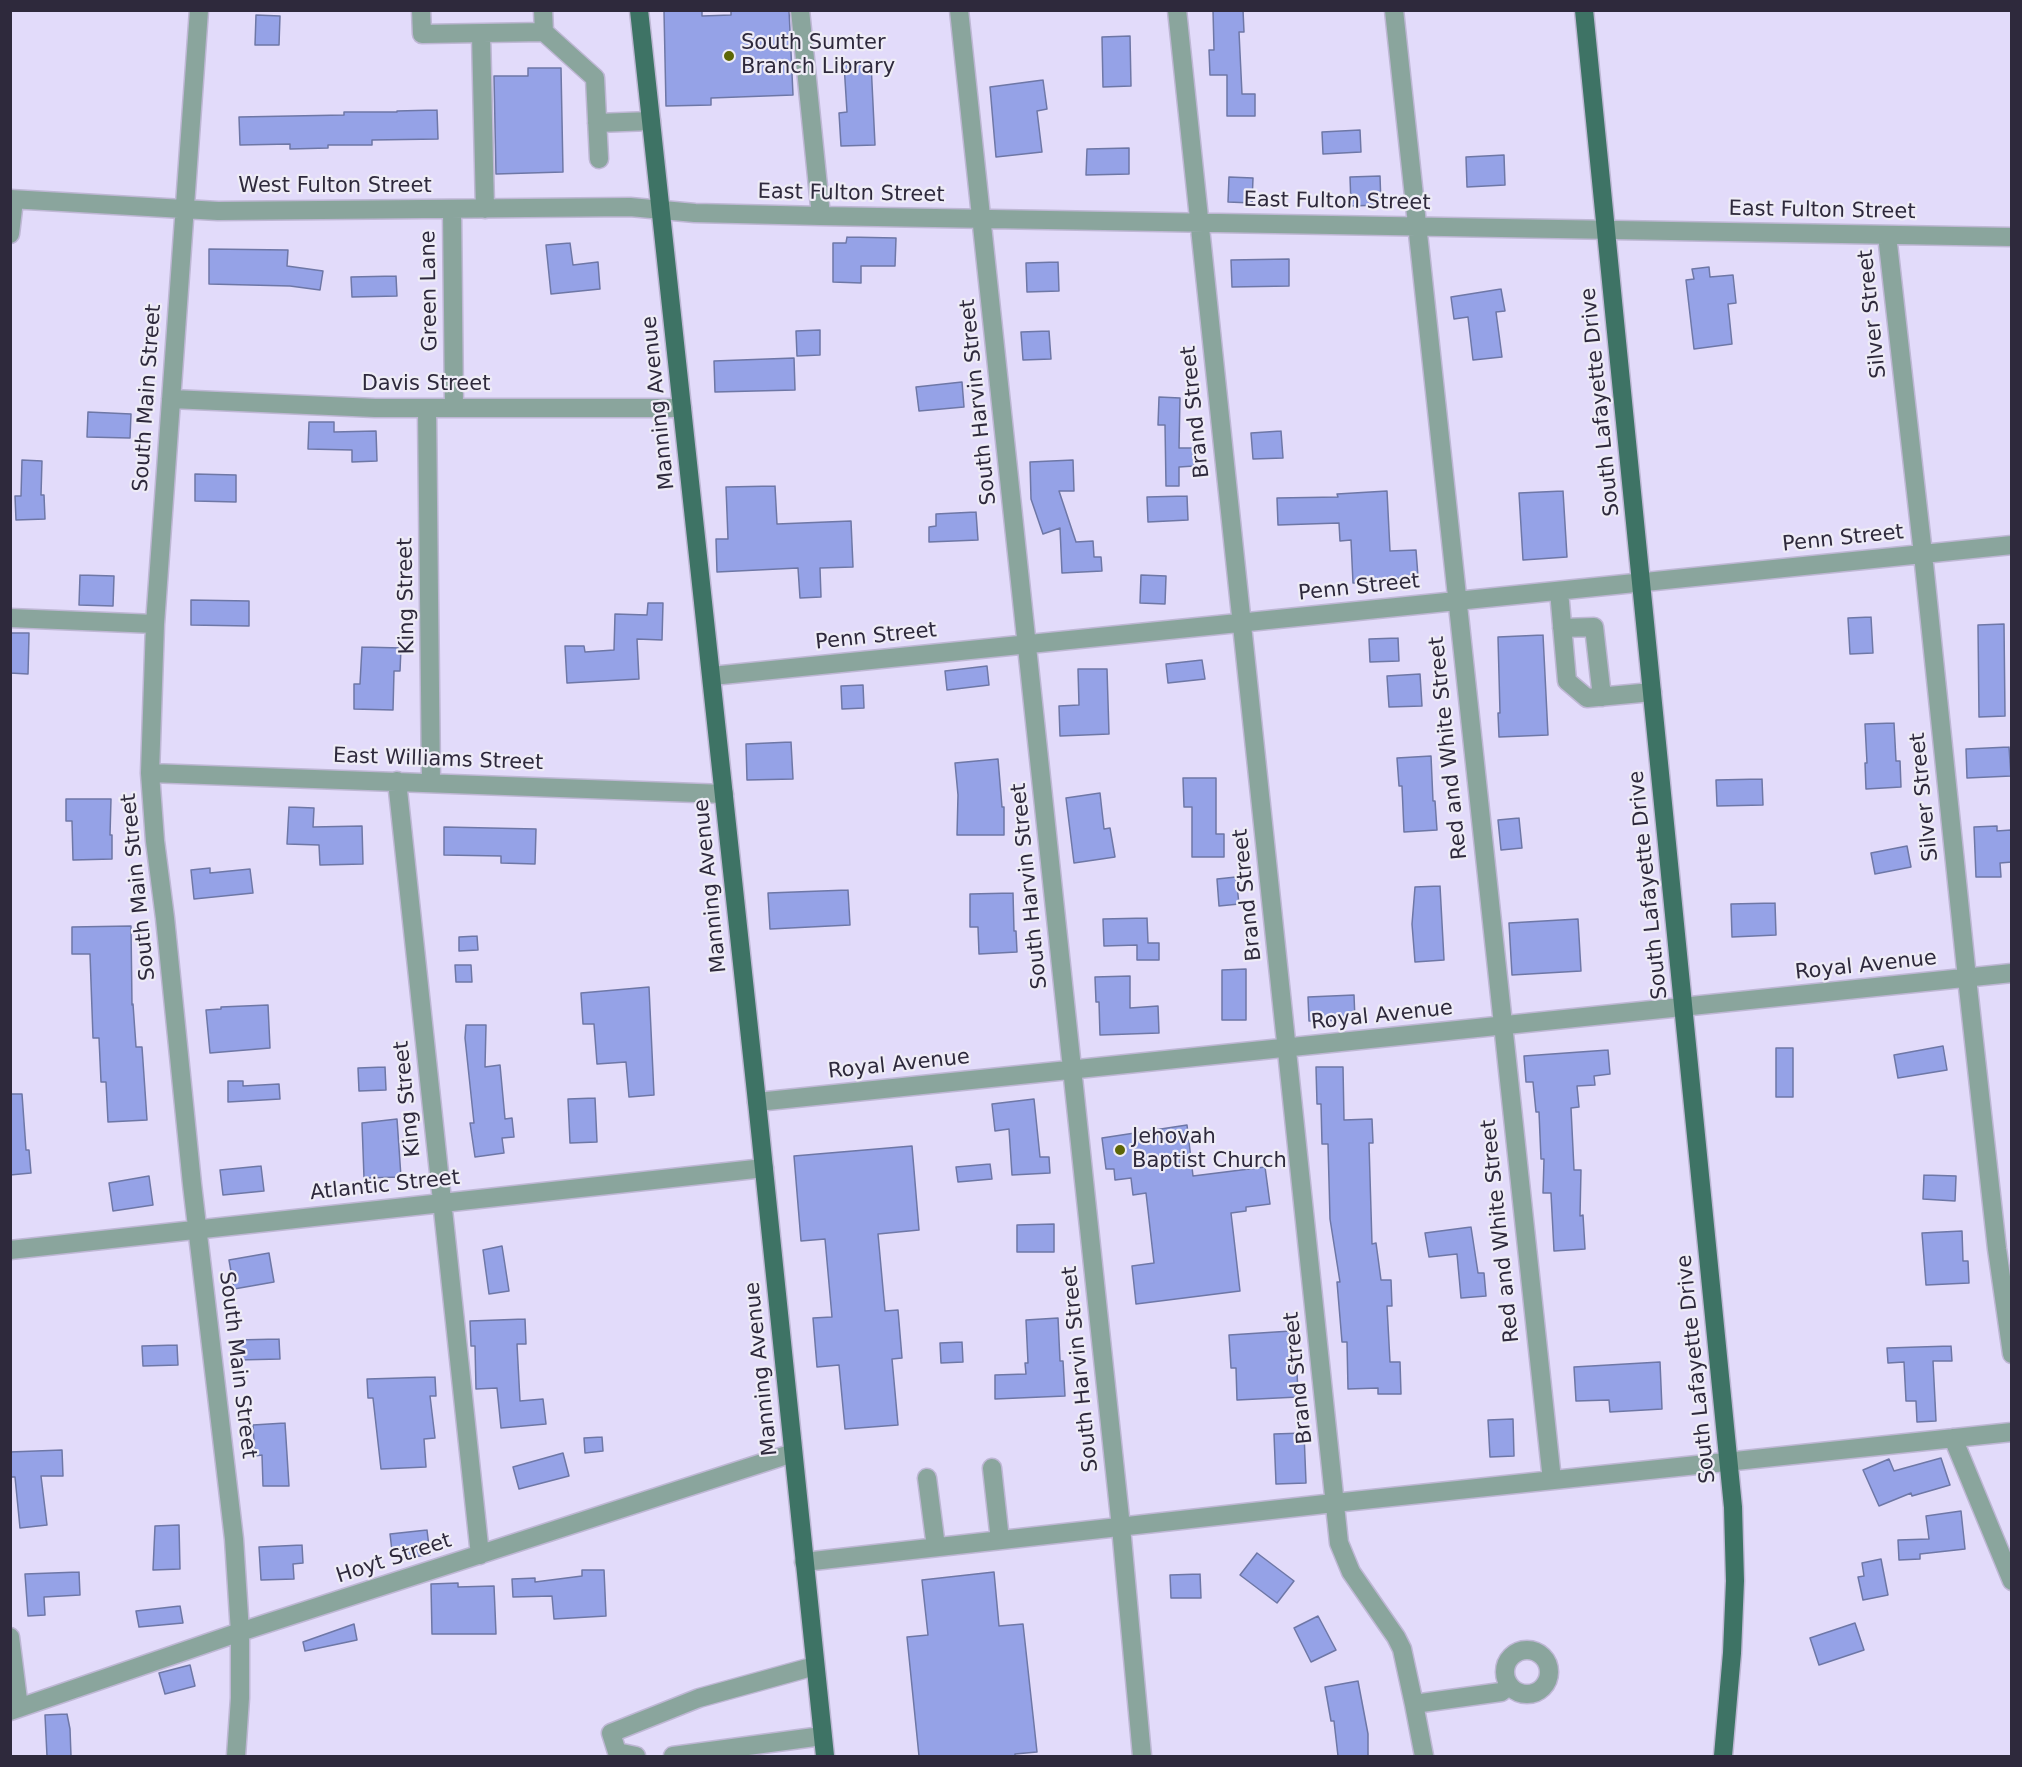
<!DOCTYPE html>
<style>
body{margin:0}
#map{position:relative;width:2022px;height:1767px;overflow:hidden;background:#e2dbfa;font-family:"DejaVu Sans",sans-serif}
canvas{display:block}
.frame{position:absolute;inset:0;border:12px solid #2e293c;pointer-events:none}
</style>
<div id="map">
<canvas width="2022" height="1767"></canvas>
<div class="frame"></div>
</div>
<script>
const ctx = document.querySelector('canvas').getContext('2d');
ctx.lineJoin = 'round';
function fill(path, color) {
  ctx.fillStyle = color;
  ctx.fill(path, 'evenodd');
}
function shape(rows) {
  const path = new Path2D();
  for (const r of rows) {
    if (r.length === 3) {
      path.moveTo(r[0] + r[2], r[1]);
      path.arc(r[0], r[1], r[2], 0, 2 * Math.PI);
      continue;
    }
    path.moveTo(r[0], r[1]);
    for (let i = 2; i < r.length; i += 2) path.lineTo(r[i], r[i + 1]);
  }
  return path;
}
function stroke(path, color, width, dash) {
  ctx.strokeStyle = color;
  ctx.lineWidth = width;
  ctx.lineCap = dash ? 'butt' : 'round';
  ctx.setLineDash(dash || []);
  ctx.stroke(path);
}
function write(font, color, halo, rows, align = 'center') {
  ctx.font = font + ' "DejaVu Sans",sans-serif';
  ctx.lineWidth = 4.5;
  ctx.setLineDash([]);
  ctx.textBaseline = 'middle';
  ctx.strokeStyle = halo;
  ctx.fillStyle = color;
  for (const [text, x, y, turn = 0] of rows) {
    ctx.save();
    ctx.translate(x, y);
    ctx.rotate((+turn || 0) * Math.PI / 180);
    ctx.textAlign = isNaN(turn) ? turn : align;
    if (halo) ctx.strokeText(text, 0, 0);
    ctx.fillText(text, 0, 0);
    ctx.restore();
  }
}
const building = shape([
 [702,10,702,16,731,15,731,10,789,10,793,95,711,98,711,105,666,106,664,11,702,10],
 [1213,10,1243,10,1244,32,1239,32,1242,94,1255,94,1255,116,1227,116,1227,75,1210,75,1209,50,1214,50,1213,10],
 [256,15,280,16,279,45,255,45,256,15],
 [1130,36,1131,86,1103,87,1102,37,1130,36],
 [871,63,875,145,841,146,839,113,847,112,844,64,871,63],
 [528,68,561,68,563,172,496,174,494,76,528,76,528,68],
 [1043,80,1047,109,1037,111,1042,152,996,157,990,87,1043,80],
 [437,110,438,139,372,140,372,145,328,145,328,148,290,149,290,144,240,145,239,117,344,115,344,112,397,112,397,111,437,110],
 [1360,130,1361,152,1323,154,1322,132,1360,130],
 [1129,148,1129,174,1086,175,1087,149,1129,148],
 [1504,155,1505,185,1467,187,1466,157,1504,155],
 [1380,176,1381,205,1351,206,1350,177,1380,176],
 [1229,177,1253,178,1252,203,1228,202,1229,177],
 [847,237,896,238,895,266,861,266,861,283,833,282,833,243,846,243,847,237],
 [570,243,573,265,598,262,600,289,551,294,546,245,570,243],
 [209,249,288,250,287,266,323,271,320,290,290,286,209,284,209,249],
 [1289,259,1289,286,1232,287,1231,260,1289,259],
 [1058,262,1059,291,1027,292,1026,263,1058,262],
 [1709,267,1710,277,1733,275,1736,303,1728,304,1732,344,1694,349,1686,280,1694,279,1692,269,1709,267],
 [396,276,397,296,352,297,351,277,396,276],
 [1501,289,1505,311,1496,312,1502,357,1473,360,1468,317,1454,319,1451,297,1501,289],
 [820,330,820,355,797,356,796,331,820,330],
 [1049,331,1051,359,1023,360,1021,332,1049,331],
 [794,358,795,390,715,392,714,361,794,358],
 [962,382,964,407,919,411,916,387,962,382],
 [1159,397,1180,398,1179,448,1193,448,1194,466,1179,467,1179,486,1166,486,1165,425,1158,425,1159,397],
 [88,412,131,414,130,438,87,437,88,412],
 [309,422,334,422,334,432,376,431,377,461,352,462,352,450,308,449,309,422],
 [1281,431,1283,458,1253,459,1251,433,1281,431],
 [22,460,42,461,41,495,44,495,45,519,16,520,15,496,21,496,22,460],
 [1073,460,1074,491,1059,491,1076,542,1093,541,1094,557,1101,557,1102,571,1062,573,1060,528,1043,534,1031,499,1030,462,1073,460],
 [195,474,236,475,236,502,195,501,195,474],
 [775,486,777,524,851,521,853,567,820,568,821,597,800,598,798,568,717,572,716,539,728,539,726,487,775,486],
 [1387,491,1390,551,1416,550,1418,577,1375,580,1375,582,1353,583,1351,540,1340,541,1339,523,1278,525,1277,498,1338,497,1337,494,1387,491],
 [1563,491,1567,557,1523,560,1519,493,1563,491],
 [1187,496,1188,520,1148,522,1147,497,1187,496],
 [976,512,978,540,929,542,929,527,936,526,936,514,976,512],
 [80,575,114,576,113,606,79,605,80,575],
 [1141,575,1166,576,1165,604,1140,603,1141,575],
 [191,600,249,601,249,626,191,625,191,600],
 [648,603,663,603,662,640,637,639,639,679,567,683,565,646,584,646,585,652,614,650,615,614,647,615,648,603],
 [1871,617,1873,653,1850,654,1848,618,1871,617],
 [2004,624,2005,716,1979,717,1978,625,2004,624],
 [10,633,29,633,28,674,10,673,10,633],
 [1543,635,1548,735,1499,737,1498,713,1500,713,1498,637,1543,635],
 [1398,638,1399,661,1370,662,1369,639,1398,638],
 [362,647,401,648,400,671,394,671,393,710,354,709,354,684,360,684,362,647],
 [1202,660,1205,679,1168,683,1166,664,1202,660],
 [987,666,989,685,947,690,945,671,987,666],
 [1078,669,1107,669,1109,734,1060,736,1059,706,1079,705,1078,669],
 [1420,674,1422,706,1389,707,1387,676,1420,674],
 [863,685,864,708,842,709,841,686,863,685],
 [1894,723,1896,761,1900,761,1901,787,1866,789,1865,763,1867,763,1865,724,1894,723],
 [791,742,793,779,747,780,746,744,791,742],
 [2009,747,2011,776,1967,778,1966,749,2009,747],
 [1431,756,1433,801,1435,801,1437,830,1404,832,1402,786,1399,786,1397,758,1431,756],
 [998,759,1002,807,1004,807,1004,835,957,835,958,795,955,763,998,759],
 [1183,778,1216,778,1216,834,1224,834,1224,857,1192,857,1192,807,1184,807,1183,778],
 [1762,779,1763,805,1717,806,1716,780,1762,779],
 [1100,793,1104,829,1110,828,1115,857,1074,863,1066,798,1100,793],
 [66,799,111,799,110,835,112,835,112,859,73,860,72,821,66,821,66,799],
 [289,807,314,808,313,827,362,826,363,864,320,865,319,845,287,844,289,807],
 [1519,818,1522,848,1501,850,1498,820,1519,818],
 [1997,826,1997,831,2011,830,2012,862,2000,863,2001,877,1976,877,1974,827,1997,826],
 [444,827,536,829,535,864,501,863,501,856,444,855,444,827],
 [1907,846,1911,867,1875,874,1871,853,1907,846],
 [210,868,210,873,250,869,253,893,194,899,191,870,210,868],
 [1236,877,1239,904,1219,906,1217,879,1236,877],
 [1440,886,1444,960,1415,962,1412,924,1415,887,1440,886],
 [848,890,850,925,770,929,768,893,848,890],
 [1013,893,1014,931,1016,931,1017,952,979,954,978,927,970,927,970,894,1013,893],
 [1775,903,1776,935,1732,937,1731,904,1775,903],
 [1147,918,1148,943,1159,943,1159,960,1137,960,1137,945,1104,946,1103,919,1147,918],
 [1578,919,1581,971,1512,975,1509,923,1578,919],
 [131,926,132,1005,133,1004,136,1047,142,1047,147,1120,108,1122,106,1082,101,1082,99,1038,93,1038,90,954,72,954,72,927,131,926],
 [477,936,478,950,459,951,459,937,477,936],
 [455,965,471,965,472,982,456,982,455,965],
 [1246,969,1246,1020,1222,1020,1222,970,1246,969],
 [1130,976,1130,1008,1158,1006,1159,1033,1100,1035,1099,1002,1096,1002,1095,977,1130,976],
 [649,987,654,1095,629,1097,626,1062,597,1064,594,1024,583,1024,581,993,649,987],
 [1354,995,1355,1020,1309,1021,1308,997,1354,995],
 [268,1005,270,1048,210,1053,206,1010,221,1009,221,1007,268,1005],
 [466,1025,486,1025,485,1067,500,1065,505,1119,512,1118,514,1137,502,1138,504,1153,475,1157,470,1123,474,1123,465,1038,466,1025],
 [1943,1046,1947,1070,1898,1078,1894,1055,1943,1046],
 [1776,1048,1793,1048,1793,1097,1776,1097,1776,1048],
 [1608,1050,1610,1074,1594,1076,1595,1085,1577,1086,1579,1107,1571,1108,1574,1170,1581,1170,1580,1216,1583,1215,1585,1249,1554,1251,1551,1193,1543,1193,1544,1159,1541,1159,1539,1112,1536,1112,1533,1082,1526,1082,1524,1056,1608,1050],
 [385,1067,386,1090,359,1091,358,1068,385,1067],
 [1316,1067,1343,1067,1344,1120,1372,1119,1373,1143,1369,1143,1372,1244,1376,1243,1381,1280,1391,1280,1392,1306,1387,1306,1390,1362,1400,1362,1401,1394,1378,1394,1378,1388,1348,1389,1347,1342,1342,1342,1337,1282,1340,1282,1330,1219,1328,1144,1322,1144,1321,1104,1317,1104,1316,1067],
 [228,1081,243,1081,243,1086,279,1084,280,1099,228,1102,228,1081],
 [10,1094,22,1094,26,1150,29,1150,31,1173,10,1175,10,1094],
 [595,1098,597,1142,570,1143,568,1099,595,1098],
 [1034,1099,1040,1157,1049,1157,1050,1173,1012,1175,1009,1129,995,1131,992,1104,1034,1099],
 [397,1119,401,1177,364,1178,362,1123,397,1119],
 [1187,1125,1193,1176,1265,1167,1270,1204,1246,1207,1246,1211,1231,1213,1240,1291,1136,1304,1132,1266,1154,1263,1146,1193,1133,1195,1131,1178,1115,1180,1114,1169,1106,1169,1102,1138,1187,1125],
 [912,1146,919,1230,878,1234,885,1311,898,1310,902,1358,892,1359,898,1425,845,1429,839,1365,817,1367,813,1318,832,1317,825,1239,801,1241,794,1156,912,1146],
 [990,1164,992,1179,958,1182,956,1167,990,1164],
 [261,1166,264,1191,223,1195,220,1170,261,1166],
 [1924,1175,1956,1176,1955,1201,1923,1199,1924,1175],
 [149,1176,153,1205,113,1211,109,1183,149,1176],
 [1054,1224,1054,1252,1017,1252,1017,1225,1054,1224],
 [1471,1227,1478,1273,1484,1273,1486,1296,1461,1298,1457,1254,1429,1257,1425,1233,1471,1227],
 [1962,1231,1963,1261,1968,1261,1969,1283,1926,1285,1922,1233,1962,1231],
 [502,1246,509,1291,489,1294,483,1250,502,1246],
 [269,1253,274,1282,234,1289,229,1260,269,1253],
 [1058,1318,1060,1361,1063,1361,1065,1396,995,1399,995,1375,1026,1374,1025,1363,1028,1363,1026,1320,1058,1318],
 [525,1319,526,1344,517,1344,520,1401,543,1399,546,1424,501,1428,497,1388,476,1389,475,1346,471,1346,470,1321,525,1319],
 [1291,1331,1293,1370,1297,1370,1298,1397,1237,1400,1236,1368,1231,1368,1229,1335,1291,1331],
 [279,1339,280,1359,238,1360,237,1340,279,1339],
 [962,1342,963,1362,941,1363,940,1343,962,1342],
 [177,1345,178,1365,143,1366,142,1346,177,1345],
 [1951,1346,1952,1361,1933,1361,1936,1421,1917,1422,1916,1401,1906,1401,1904,1362,1888,1363,1887,1348,1951,1346],
 [1660,1362,1662,1409,1610,1412,1609,1400,1576,1401,1574,1367,1660,1362],
 [435,1377,436,1396,430,1396,435,1438,424,1439,426,1467,381,1469,373,1398,368,1398,367,1379,435,1377],
 [1513,1419,1514,1456,1490,1457,1488,1420,1513,1419],
 [285,1423,289,1486,263,1486,262,1455,255,1456,253,1425,285,1423],
 [1304,1433,1306,1483,1276,1484,1274,1434,1304,1433],
 [602,1437,603,1451,585,1453,584,1438,602,1437],
 [62,1450,63,1476,41,1476,47,1525,20,1528,15,1477,11,1477,10,1452,62,1450],
 [563,1453,569,1476,519,1489,513,1467,563,1453],
 [1941,1458,1950,1485,1912,1496,1911,1493,1879,1506,1863,1470,1889,1459,1894,1471,1941,1458],
 [1961,1511,1965,1549,1920,1554,1920,1559,1899,1560,1898,1540,1929,1539,1926,1516,1961,1511],
 [179,1525,180,1569,153,1570,155,1526,179,1525],
 [427,1530,430,1555,402,1558,401,1550,392,1551,390,1534,427,1530],
 [302,1545,303,1563,293,1564,294,1579,261,1580,259,1547,302,1545],
 [1257,1553,1294,1581,1277,1603,1240,1575,1257,1553],
 [1881,1559,1888,1595,1863,1600,1858,1577,1864,1576,1862,1563,1881,1559],
 [582,1570,604,1570,606,1616,554,1619,552,1596,513,1597,512,1579,535,1578,535,1582,582,1576,582,1570],
 [79,1572,80,1595,44,1597,45,1615,28,1616,25,1574,79,1572],
 [994,1572,999,1626,1023,1624,1037,1752,1015,1754,1015,1756,919,1756,907,1637,928,1635,922,1580,994,1572],
 [1200,1574,1201,1598,1171,1598,1170,1575,1200,1574],
 [458,1583,458,1587,494,1586,496,1634,432,1634,431,1584,458,1583],
 [180,1606,183,1623,139,1627,136,1611,180,1606],
 [1318,1616,1336,1650,1311,1662,1294,1628,1318,1616],
 [1855,1623,1864,1650,1819,1665,1810,1638,1855,1623],
 [354,1624,357,1640,305,1651,303,1642,354,1624],
 [190,1665,195,1686,165,1694,159,1673,190,1665],
 [1358,1681,1368,1734,1368,1756,1338,1756,1334,1721,1331,1721,1325,1687,1358,1681],
 [67,1714,70,1729,71,1756,47,1756,45,1715,67,1714]
]);
const minor = shape([
 [199,10,155,624,150,773,155,841,165,918,192,1184,234,1539,240,1632,240,1698,236,1756],
 [421,10,422,34,544,32,595,78,599,159],
 [543,10,544,32],
 [800,10,821,216],
 [959,10,1121,1527,1142,1756],
 [1177,10,1339,1543,1351,1572,1396,1637,1402,1649,1414,1704,1424,1756],
 [1394,10,1552,1480],
 [481,34,485,209],
 [597,123,651,121],
 [10,199,218,211,630,207,695,213,821,216,2012,237],
 [452,209,454,408],
 [10,234,14,200],
 [1887,235,1923,554,1967,978,1997,1249,2012,1354],
 [171,399,375,408,682,408],
 [427,409,431,782],
 [1559,591,1567,681,1587,698,1652,692],
 [10,618,155,624],
 [1562,628,1594,627,1602,697],
 [712,676,2012,545],
 [150,773,724,794],
 [397,781,480,1555],
 [757,1102,2012,973],
 [10,1250,764,1168],
 [1953,1438,2012,1581],
 [992,1468,1000,1540],
 [927,1478,936,1547],
 [804,1562,1334,1503,2012,1432],
 [10,1637,19,1708],
 [1527,1672,22],
 [1414,1704,1501,1692,1509,1686],
 [10,1711,240,1632,793,1453],
 [636,1756,617,1752,611,1733,699,1698,815,1666],
 [673,1756,822,1736]
]);
const major = shape([
 [639,10,757,1102,825,1756],
 [1584,10,1733,1507,1735,1581,1732,1653,1723,1756]
]);
const markers = [
 [729,56,6,"#5d6606"],
 [1120,1150,6,"#5d6606"]
];
const poiNames = [
 ["South Sumter",741,44],
 ["Branch Library",741,68],
 ["Jehovah",1132,1138],
 ["Baptist Church",1132,1162]
];
const streetNames = [
 ["West Fulton Street",335,187],
 ["East Fulton Street",851,194,1],
 ["East Fulton Street",1337,202,1],
 ["East Fulton Street",1822,211,1],
 ["Green Lane",430,291,-91],
 ["Silver Street",1873,314,-96],
 ["Davis Street",426,385],
 ["South Main Street",148,398,-86],
 ["South Harvin Street",979,402,-96],
 ["South Lafayette Drive",1601,402,-96],
 ["Manning Avenue",659,403,-96],
 ["Brand Street",1196,412,-96],
 ["Penn Street",1843,539,-6],
 ["Penn Street",1359,588,-6],
 ["King Street",407,596,-91],
 ["Penn Street",876,637,-6],
 ["Red and White Street",1449,748,-96],
 ["East Williams Street",438,760,2],
 ["Silver Street",1925,797,-96],
 ["South Lafayette Drive",1649,885,-96],
 ["Manning Avenue",711,886,-96],
 ["South Harvin Street",1030,886,-96],
 ["South Main Street",139,887,-96],
 ["Brand Street",1248,895,-96],
 ["Royal Avenue",1866,966,-6],
 ["Royal Avenue",1382,1016,-6],
 ["Royal Avenue",899,1065,-6],
 ["King Street",408,1099,-96],
 ["Atlantic Street",385,1186,-6],
 ["Red and White Street",1501,1231,-96],
 ["South Main Street",237,1365,83],
 ["Manning Avenue",762,1369,-96],
 ["South Harvin Street",1081,1369,-96],
 ["South Lafayette Drive",1697,1369,-96],
 ["Brand Street",1299,1378,-96],
 ["Hoyt Street",394,1559,-18]
];
fill(building, '#95a2e7');
stroke(building, '#6e77a6', 1.5);
stroke(minor, '#beb7d4', 21);
stroke(major, '#beb7d4', 21);
stroke(minor, '#8aa59d', 18);
stroke(major, '#3e7365', 18);
for (const [x, y, r, color] of markers) {
  const dot = new Path2D();
  dot.arc(x, y, r, 0, 2 * Math.PI);
  ctx.fillStyle = color;
  ctx.fill(dot);
  stroke(dot, '#eeecf6', 2);
}
write('21px', '#2e293c', '#eeecf6', poiNames, 'left');
write('21px', '#2e293c', '#eeecf6', streetNames);
</script>
